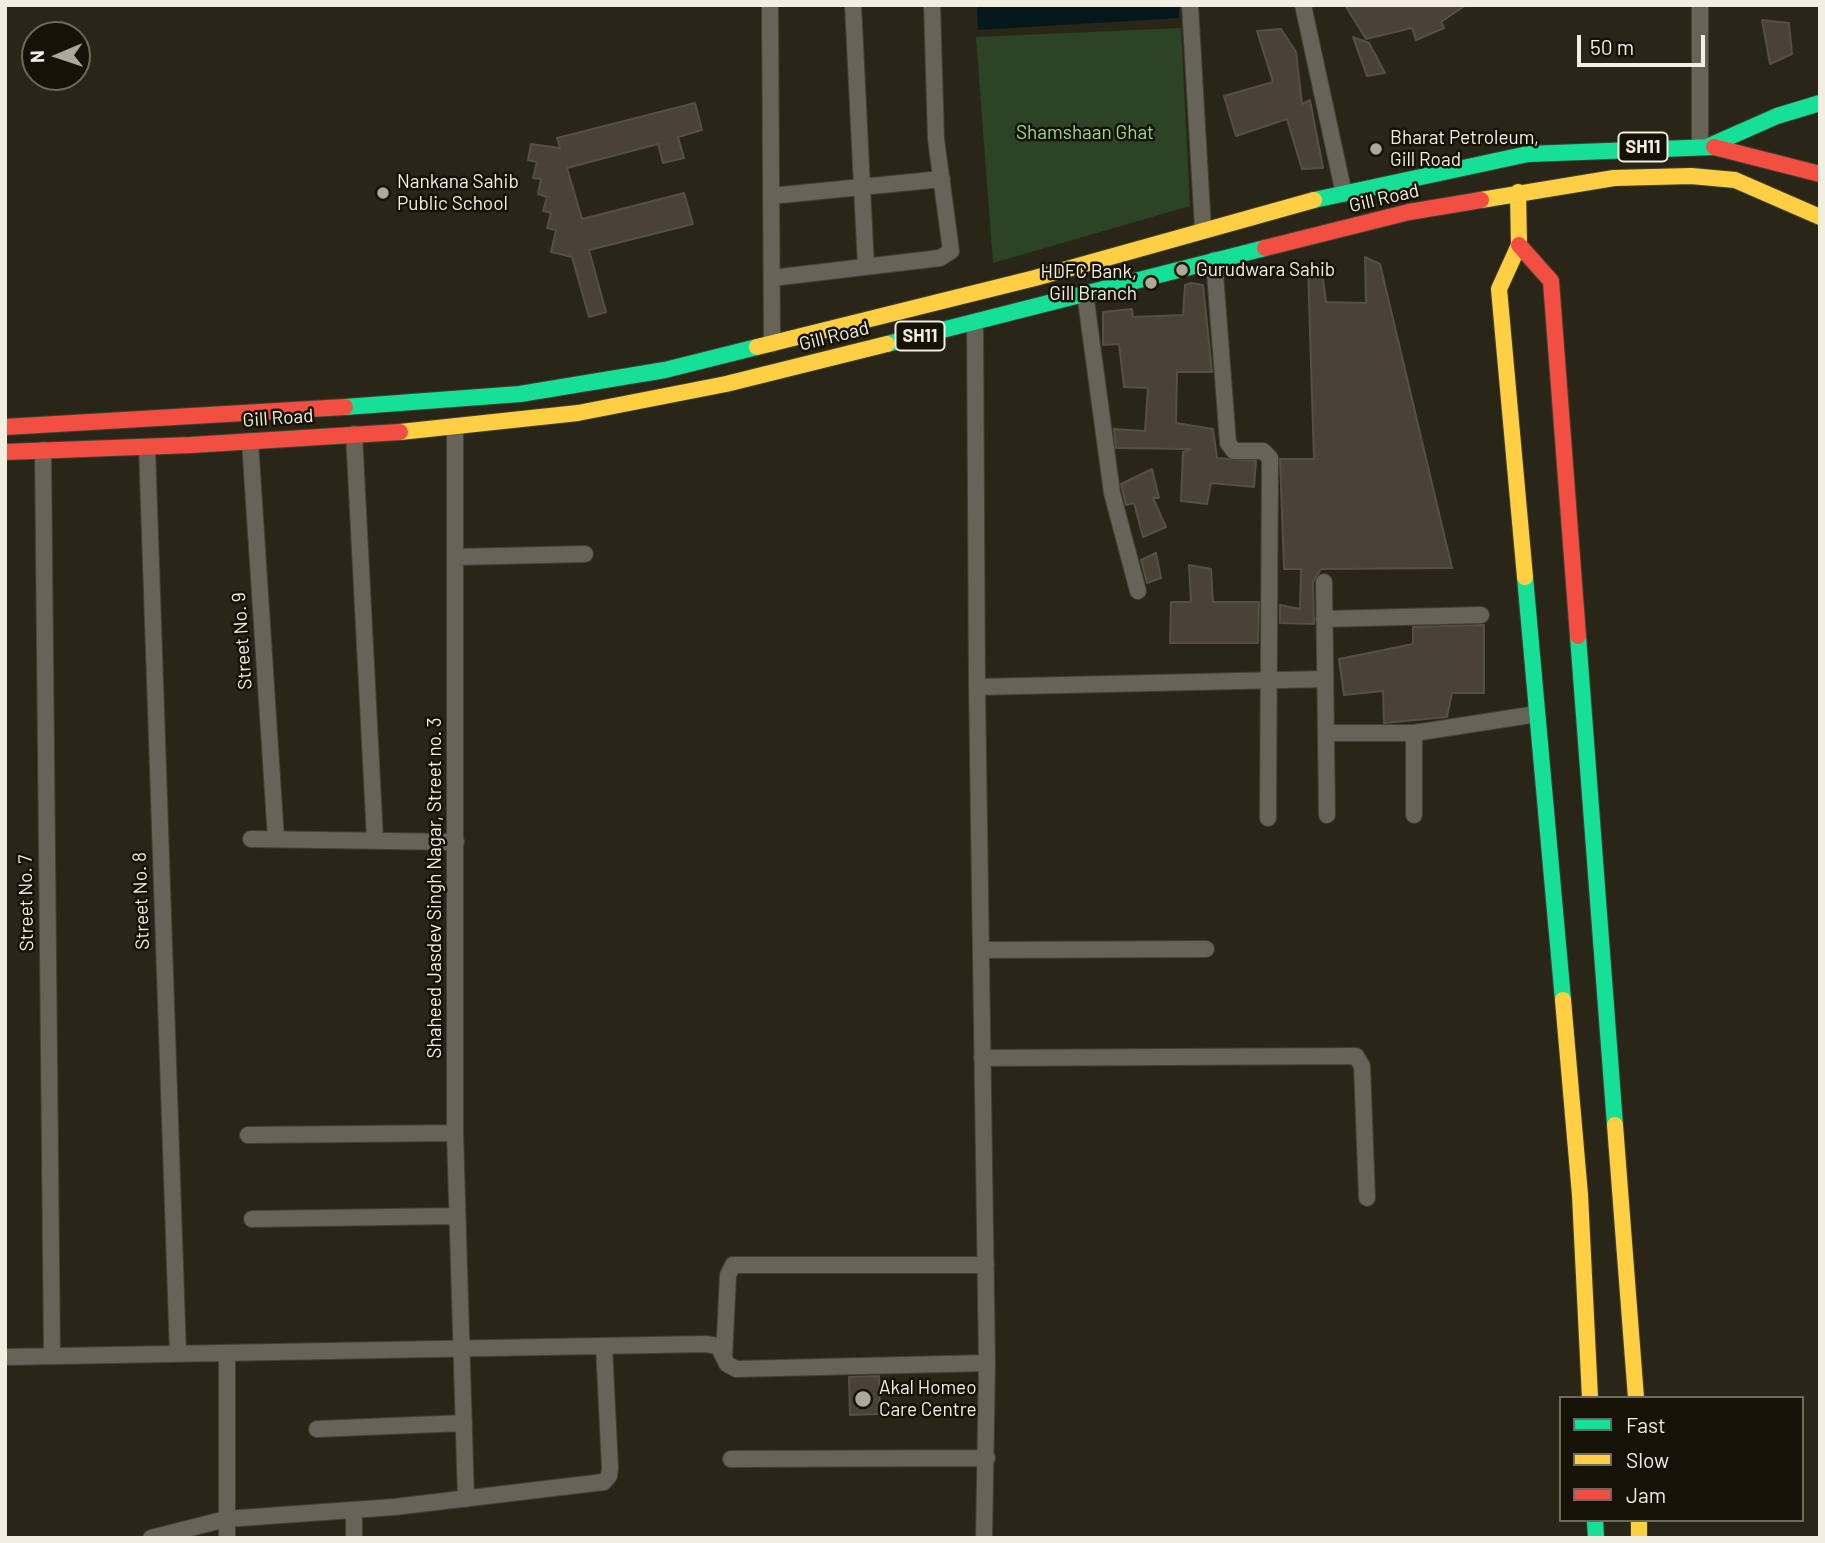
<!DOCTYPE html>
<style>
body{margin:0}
#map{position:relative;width:1825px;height:1543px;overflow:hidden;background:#292618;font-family:Barlow,sans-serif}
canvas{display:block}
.frame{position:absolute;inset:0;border:7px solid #f2efe0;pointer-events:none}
.legend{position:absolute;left:1559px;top:1396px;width:245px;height:126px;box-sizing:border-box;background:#151308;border:2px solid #6d6b5e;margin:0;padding:9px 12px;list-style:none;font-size:21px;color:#f2efe0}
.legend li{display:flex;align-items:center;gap:14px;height:35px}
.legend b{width:35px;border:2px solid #6d6b5e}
.north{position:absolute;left:21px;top:21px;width:70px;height:70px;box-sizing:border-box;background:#151308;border:2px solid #6d6b5e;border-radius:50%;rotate:268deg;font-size:19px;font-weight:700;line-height:28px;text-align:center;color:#f2efe0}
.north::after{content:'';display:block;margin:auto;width:24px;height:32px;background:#aca99a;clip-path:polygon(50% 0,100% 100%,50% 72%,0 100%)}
.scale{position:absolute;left:1577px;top:35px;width:128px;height:32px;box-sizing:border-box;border:4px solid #f2efe0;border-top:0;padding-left:9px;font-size:21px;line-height:24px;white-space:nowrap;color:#f2efe0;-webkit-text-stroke:5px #151308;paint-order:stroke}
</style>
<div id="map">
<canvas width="1825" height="1543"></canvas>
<div class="frame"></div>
<ul class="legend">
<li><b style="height:9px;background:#16e098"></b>Fast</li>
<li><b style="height:9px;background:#ffcf43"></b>Slow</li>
<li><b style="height:9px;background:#f24e42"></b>Jam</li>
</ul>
<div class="north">N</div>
<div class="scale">50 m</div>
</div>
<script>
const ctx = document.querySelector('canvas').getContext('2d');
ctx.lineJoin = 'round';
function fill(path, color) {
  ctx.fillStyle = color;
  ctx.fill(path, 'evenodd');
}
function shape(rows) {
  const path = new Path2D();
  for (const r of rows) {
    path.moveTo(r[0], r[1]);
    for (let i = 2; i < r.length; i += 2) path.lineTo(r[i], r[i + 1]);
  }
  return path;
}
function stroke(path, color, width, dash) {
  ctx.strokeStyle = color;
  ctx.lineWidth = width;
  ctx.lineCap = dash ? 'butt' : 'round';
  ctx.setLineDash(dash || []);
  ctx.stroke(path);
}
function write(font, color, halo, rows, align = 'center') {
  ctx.font = font + ' Barlow,sans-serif';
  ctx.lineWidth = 5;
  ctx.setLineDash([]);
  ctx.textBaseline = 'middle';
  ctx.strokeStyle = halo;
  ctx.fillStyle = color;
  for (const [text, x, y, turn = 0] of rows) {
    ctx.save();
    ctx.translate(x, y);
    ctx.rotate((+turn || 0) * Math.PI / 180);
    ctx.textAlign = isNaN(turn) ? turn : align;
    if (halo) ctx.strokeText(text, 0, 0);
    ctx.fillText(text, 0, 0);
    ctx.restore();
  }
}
const green = shape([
 [1181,28,1190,206,993,263,976,37]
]);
const water = shape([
 [977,5,1179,5,1179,18,978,30]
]);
const building = shape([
 [1345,5,1466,5,1441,22,1444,28,1416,40,1412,28,1366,39,1345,5],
 [1762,20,1789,23,1792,54,1770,64,1762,20],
 [1281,29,1296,52,1302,104,1310,100,1323,168,1302,169,1287,119,1236,136,1224,96,1273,82,1257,31,1281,29],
 [1353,37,1369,43,1385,73,1367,76,1353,37],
 [695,103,702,130,678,137,684,158,663,163,658,144,567,168,582,219,684,193,693,224,589,250,606,312,589,317,572,257,551,252,556,230,547,228,551,213,543,211,547,197,538,194,541,179,533,178,537,162,528,160,531,144,560,148,557,138,695,103],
 [1365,257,1380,264,1452,568,1321,569,1313,582,1314,624,1280,623,1280,605,1300,609,1301,569,1284,569,1280,459,1314,459,1308,267,1321,264,1326,302,1366,303,1365,257],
 [1191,283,1203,285,1212,372,1177,372,1176,423,1213,429,1217,458,1256,461,1254,487,1211,483,1207,504,1181,501,1183,452,1191,449,1116,448,1114,429,1145,431,1148,388,1124,387,1119,344,1103,345,1103,312,1132,309,1133,317,1183,315,1185,285,1191,283],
 [1152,469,1159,498,1153,498,1166,527,1143,537,1134,503,1126,505,1121,484,1152,469],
 [1156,553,1161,578,1147,583,1141,560,1156,553],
 [1189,565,1211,569,1213,602,1259,602,1258,643,1170,643,1171,602,1191,602,1189,565],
 [1484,625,1484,693,1452,693,1447,717,1384,723,1383,691,1344,695,1339,659,1413,644,1413,627,1484,625],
 [879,1376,880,1414,850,1415,849,1377,879,1376]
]);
const street = shape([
 [770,5,772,344],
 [853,5,866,267],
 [1190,5,1203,229],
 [1303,5,1344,194],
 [1700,146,1700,5],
 [771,196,942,179],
 [1214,260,1228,443,1234,451,1263,451,1270,458,1268,818],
 [772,278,940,258,951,251,936,139,932,5],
 [1085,293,1112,493,1138,591],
 [975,323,977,687,987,1363,984,1538],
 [455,428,455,1133,466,1499],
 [354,434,375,839],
 [250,441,276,839],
 [147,447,178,1354],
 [43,450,52,1355],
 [456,557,585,554],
 [1324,582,1327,815],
 [1324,619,1481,615],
 [977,687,1325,679],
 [1326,733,1414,733,1537,714],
 [1414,733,1414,815],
 [251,839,456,842],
 [981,950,1206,949],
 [982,1058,1356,1056,1362,1066,1367,1198],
 [248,1135,455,1133],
 [252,1219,456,1216],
 [227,1353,227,1538],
 [5,1357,706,1344,718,1346,727,1364,736,1369,987,1363],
 [724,1358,728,1275,733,1265,986,1265],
 [317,1429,464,1423],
 [731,1459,987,1458],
 [151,1538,226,1519,394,1507,604,1482,609,1476,610,1468,604,1346],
 [354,1538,354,1510]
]);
const fast = shape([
 [1709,146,1777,116,1820,103],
 [1314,200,1528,154,1714,147],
 [887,344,1265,248],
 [345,407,520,394,665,370,757,347],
 [1525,577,1563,1000],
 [1578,636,1615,1125],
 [1595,1520,1596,1538]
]);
const slow = shape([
 [1518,192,1519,245,1499,289,1525,577],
 [1481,200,1614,178,1691,176,1735,180,1820,217],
 [757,347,1035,278,1314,200],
 [400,432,578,413,726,384,887,344],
 [1563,1000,1580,1195,1590,1398],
 [1615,1125,1636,1398],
 [1639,1520,1639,1538]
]);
const jam = shape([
 [1714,147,1820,174],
 [1519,245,1551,281,1578,636],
 [1265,248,1409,212,1481,200],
 [5,427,345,407],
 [5,452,191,445,400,432]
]);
const markers = [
 [1376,149,7,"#aca99a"],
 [383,193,7,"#aca99a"],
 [1182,270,7,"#aca99a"],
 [1151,283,7,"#aca99a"],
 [863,1399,9,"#aca99a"]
];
const shields = [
 [1643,147,49],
 [920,336,49]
];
const shieldNames = [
 ["SH11",1643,147],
 ["SH11",920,336]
];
const parkNames = [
 ["Shamshaan Ghat",1085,133]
];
const poiNames = [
 ["Bharat Petroleum,",1390,138],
 ["Gill Road",1390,160],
 ["Nankana Sahib",397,182],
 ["Public School",397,204],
 ["Gurudwara Sahib",1196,270],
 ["HDFC Bank,",1137,272,"right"],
 ["Gill Branch",1137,294,"right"],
 ["Akal Homeo",879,1388],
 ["Care Centre",879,1410]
];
const streetNames = [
 ["Gill Road",1384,198,-13],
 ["Gill Road",834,336,-14],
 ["Gill Road",278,418,-4],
 ["Street No. 9",242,641,-94],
 ["Shaheed Jasdev Singh Nagar, Street no. 3",435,888,-90],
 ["Street No. 8",141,901,-92],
 ["Street No. 7",26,903,-91]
];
fill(green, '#2d4325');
fill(water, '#04171b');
fill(building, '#4a4235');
stroke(building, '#554f45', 2);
stroke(street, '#424035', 18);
stroke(fast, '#424035', 18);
stroke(slow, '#424035', 18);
stroke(jam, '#424035', 18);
stroke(street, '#666459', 16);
stroke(fast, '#16e098', 16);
stroke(slow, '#ffcf43', 16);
stroke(jam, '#f24e42', 16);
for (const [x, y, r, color] of markers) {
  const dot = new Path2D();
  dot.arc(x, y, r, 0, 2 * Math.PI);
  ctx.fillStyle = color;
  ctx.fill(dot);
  stroke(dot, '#151308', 2.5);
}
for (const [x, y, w] of shields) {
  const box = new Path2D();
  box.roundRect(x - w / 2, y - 14.5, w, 29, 5);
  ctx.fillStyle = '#151308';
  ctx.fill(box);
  stroke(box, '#f2efe0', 2);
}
write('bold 18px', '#f2efe0', null, shieldNames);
write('19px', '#9dd98d', '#151308', parkNames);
write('19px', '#f2efe0', '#151308', poiNames, 'left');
write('19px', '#f2efe0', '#151308', streetNames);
</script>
